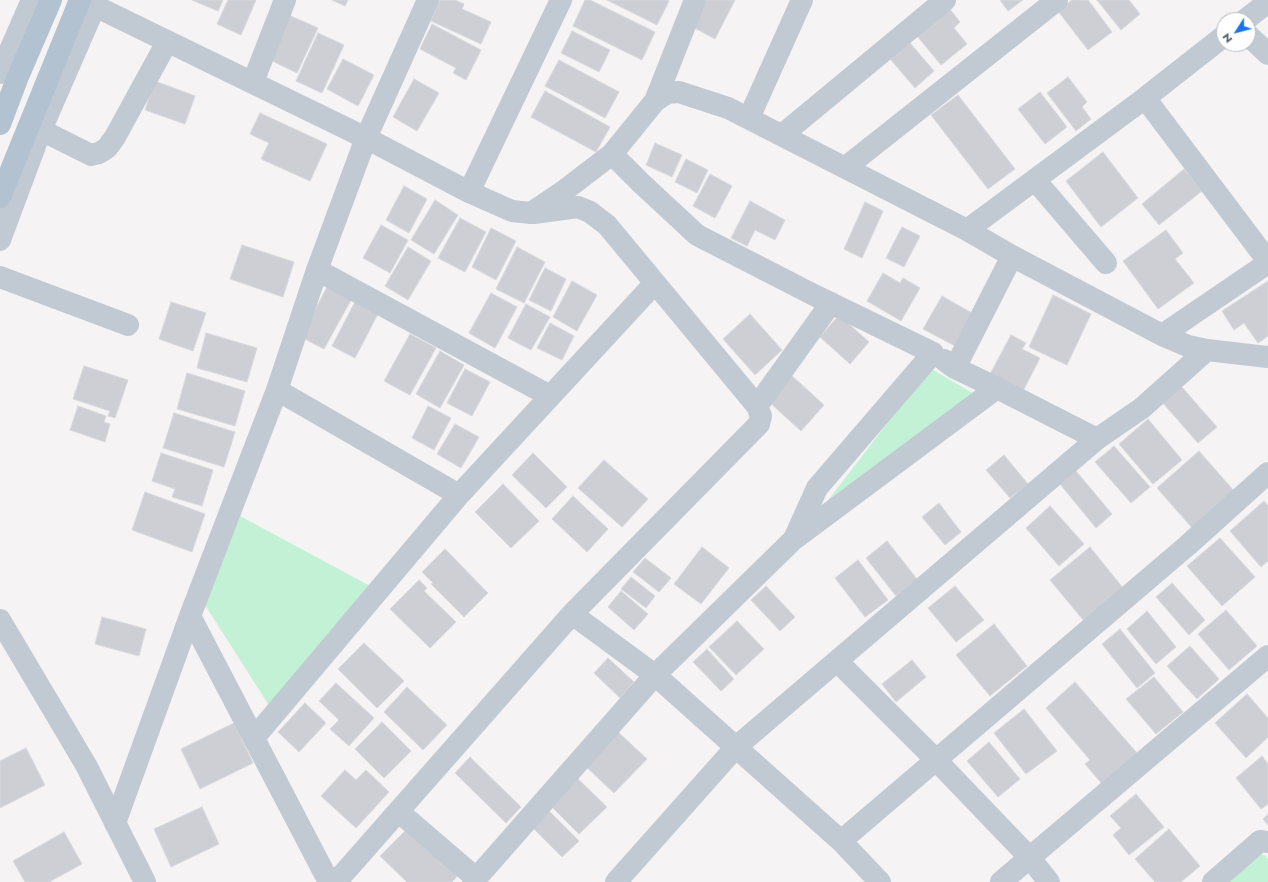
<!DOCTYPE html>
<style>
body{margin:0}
#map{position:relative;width:1268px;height:882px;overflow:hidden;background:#f5f3f3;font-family:Jost,sans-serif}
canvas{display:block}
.north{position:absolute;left:1216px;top:12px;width:40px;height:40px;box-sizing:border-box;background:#fff;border:1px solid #b7bbc0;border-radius:50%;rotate:234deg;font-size:11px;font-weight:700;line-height:16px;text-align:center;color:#4a5661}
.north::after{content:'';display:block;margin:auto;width:14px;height:18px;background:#1a73e8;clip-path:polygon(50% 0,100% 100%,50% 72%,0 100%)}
</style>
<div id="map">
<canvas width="1268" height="882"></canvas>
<div class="north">N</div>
</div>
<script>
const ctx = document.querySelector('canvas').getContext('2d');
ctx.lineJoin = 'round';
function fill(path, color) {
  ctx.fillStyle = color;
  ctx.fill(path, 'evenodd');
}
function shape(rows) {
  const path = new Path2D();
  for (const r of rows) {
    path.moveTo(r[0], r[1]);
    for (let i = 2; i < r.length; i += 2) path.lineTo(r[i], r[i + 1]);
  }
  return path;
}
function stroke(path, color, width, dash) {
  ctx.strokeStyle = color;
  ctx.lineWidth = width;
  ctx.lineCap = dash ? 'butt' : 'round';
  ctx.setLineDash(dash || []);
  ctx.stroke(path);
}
const green = shape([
 [930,368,974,394,819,512],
 [240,516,372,587,270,707,205,605],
 [1256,855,1265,855,1268,859,1268,882,1224,882]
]);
const building = shape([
 [192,0,223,0,218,11,192,0],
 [228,0,256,0,241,35,217,24,228,0],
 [332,0,348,0,345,6,332,0],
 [440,0,455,0,464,4,462,9,491,22,481,44,431,21,440,0],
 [585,0,590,0,655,32,642,60,573,26,585,0],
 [607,0,668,0,669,1,657,25,607,0],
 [702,0,735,0,715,39,689,25,702,0],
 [1000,0,1023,0,1008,11,1000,0],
 [1072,0,1088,0,1112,32,1088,50,1058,11,1072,0],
 [1097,0,1129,0,1140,14,1121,30,1097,0],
 [946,4,960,22,954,28,967,44,941,65,913,31,946,4],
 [286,14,318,28,297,73,266,58,286,14],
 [432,24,481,50,466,80,453,73,456,68,420,49,432,24],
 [572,31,610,50,599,72,561,53,572,31],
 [318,33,344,45,322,93,296,81,318,33],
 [905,37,934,71,915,88,885,53,905,37],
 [343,59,374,75,358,106,327,89,343,59],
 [559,60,619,92,605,118,545,86,559,60],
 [1068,77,1087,102,1082,107,1091,119,1076,131,1047,93,1068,77],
 [414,79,439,93,417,131,393,117,414,79],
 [155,81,195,96,185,124,145,110,155,81],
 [545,91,610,127,596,152,531,117,545,91],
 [1040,92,1067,127,1045,144,1018,109,1040,92],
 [958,95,1015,169,988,189,931,115,958,95],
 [260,113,327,144,310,181,261,159,269,143,250,134,260,113],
 [655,143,682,155,672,177,646,165,655,143],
 [1103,152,1138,198,1101,227,1066,181,1103,152],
 [686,159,708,170,697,193,675,182,686,159],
 [1184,169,1202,191,1159,225,1142,204,1184,169],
 [710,174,732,186,715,218,693,206,710,174],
 [404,186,427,199,409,233,386,220,404,186],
 [435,200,458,215,434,254,411,240,435,200],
 [750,201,785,220,775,240,755,230,747,246,731,238,750,201],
 [865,202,883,211,862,258,844,249,865,202],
 [460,218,486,232,465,272,438,258,460,218],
 [381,225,408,240,390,273,363,258,381,225],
 [902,227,920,236,904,267,886,258,902,227],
 [491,228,516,241,496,280,472,267,491,228],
 [1166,230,1183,253,1175,259,1194,283,1158,309,1123,261,1166,230],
 [242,245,294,262,283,297,230,279,242,245],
 [408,247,431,261,408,300,385,286,408,247],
 [517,247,545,262,524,303,496,289,517,247],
 [545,268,566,279,551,311,529,300,545,268],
 [883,273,900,283,903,278,920,288,901,321,867,301,883,273],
 [572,281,597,295,577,331,553,317,572,281],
 [1268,281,1268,336,1258,343,1244,323,1234,330,1222,311,1268,281],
 [327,287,351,300,324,349,301,337,327,287],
 [491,293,517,307,495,348,469,333,491,293],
 [1053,295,1091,314,1067,365,1029,347,1053,295],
 [942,296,977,316,959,348,923,329,942,296],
 [171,302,206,313,193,351,159,339,171,302],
 [355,302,378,314,355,358,332,346,355,302],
 [526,304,550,317,531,350,508,338,526,304],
 [750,314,782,350,755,375,723,339,750,314],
 [839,315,869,342,850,364,820,337,839,315],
 [550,323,574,336,562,360,537,348,550,323],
 [206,333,257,348,247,382,197,368,206,333],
 [410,334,436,348,410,395,384,381,410,334],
 [1011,335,1026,343,1022,349,1040,358,1021,395,988,378,1011,335],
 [440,351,464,365,440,408,416,394,440,351],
 [84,366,128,380,115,418,108,416,110,411,73,399,84,366],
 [465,369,490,382,472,416,447,403,465,369],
 [187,373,245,391,235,426,177,409,187,373],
 [790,374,824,405,801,431,767,400,790,374],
 [1181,386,1217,427,1198,443,1162,402,1181,386],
 [78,406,106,416,104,422,110,424,105,442,70,430,78,406],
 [428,406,451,418,434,450,412,438,428,406],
 [174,413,235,432,224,467,163,448,174,413],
 [1148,419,1182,460,1153,484,1119,444,1148,419],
 [455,424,479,437,461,468,437,454,455,424],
 [1114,446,1150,487,1131,503,1095,462,1114,446],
 [1199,451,1235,492,1193,529,1157,488,1199,451],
 [161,453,213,470,202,506,172,497,175,489,152,481,161,453],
 [533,453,567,487,546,508,512,475,533,453],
 [1004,455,1028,484,1010,498,986,470,1004,455],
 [604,460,648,499,622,527,578,488,604,460],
 [1076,471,1112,514,1096,528,1060,484,1076,471],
 [503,484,539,521,511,548,475,512,503,484],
 [145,492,205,514,192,552,132,530,145,492],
 [573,496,608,529,587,552,552,519,573,496],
 [1264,501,1268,506,1268,561,1261,567,1230,531,1264,501],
 [939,503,961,532,945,545,922,517,939,503],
 [1050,506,1084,544,1059,566,1026,528,1050,506],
 [1220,538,1255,577,1222,606,1187,566,1220,538],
 [887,541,917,579,896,596,866,558,887,541],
 [702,547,729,568,701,604,674,584,702,547],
 [1090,547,1123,588,1084,621,1050,580,1090,547],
 [445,549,488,593,464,617,431,584,433,583,422,572,445,549],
 [645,558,671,578,659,592,633,572,645,558],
 [858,560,888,600,865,617,835,578,858,560],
 [631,577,655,596,646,608,621,589,631,577],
 [419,580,427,588,424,591,456,622,430,648,390,609,419,580],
 [1172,583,1205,620,1189,635,1156,597,1172,583],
 [766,586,795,617,780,631,751,600,766,586],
 [955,586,984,620,956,642,928,608,955,586],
 [621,591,648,614,634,630,608,607,621,591],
 [1226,610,1257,646,1229,670,1198,634,1226,610],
 [1147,611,1176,647,1156,664,1127,629,1147,611],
 [102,617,146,629,139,656,95,644,102,617],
 [737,621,764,649,736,675,709,647,737,621],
 [994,624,1027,666,990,696,956,655,994,624],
 [1120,629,1155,673,1137,688,1102,644,1120,629],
 [364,643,404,681,377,708,338,669,364,643],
 [1190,646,1219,679,1197,699,1167,666,1190,646],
 [707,649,734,679,721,691,693,662,707,649],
 [608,658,634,682,620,698,594,673,608,658],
 [912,660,926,677,896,702,882,684,912,660],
 [1154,677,1183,712,1156,734,1126,699,1154,677],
 [1075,682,1137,753,1102,784,1085,764,1090,760,1046,708,1075,682],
 [336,683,374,718,349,746,330,729,339,720,319,701,336,683],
 [407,687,447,725,423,750,384,712,407,687],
 [1247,694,1268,718,1268,737,1246,758,1215,723,1247,694],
 [305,703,326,723,299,752,278,732,305,703],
 [1024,709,1057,751,1026,774,994,733,1024,709],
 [382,722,411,751,384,778,355,749,382,722],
 [234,723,253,763,200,789,181,749,234,723],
 [616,730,647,759,614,793,583,764,616,730],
 [989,742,1020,779,998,797,967,761,989,742],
 [26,748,45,785,0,808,0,761,26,748],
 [1262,756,1268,764,1268,804,1261,809,1236,778,1262,756],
 [470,757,521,807,506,823,455,773,470,757],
 [345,770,356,780,366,770,389,792,356,828,321,796,345,770],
 [576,777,607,807,579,834,550,805,576,777],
 [1136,794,1164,827,1129,855,1113,835,1121,828,1110,816,1136,794],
 [202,807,219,844,171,867,154,829,202,807],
 [549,811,579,841,562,857,532,827,549,811],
 [1268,814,1268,825,1263,819,1268,814],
 [412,824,461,872,452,882,407,882,380,856,412,824],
 [1169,829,1200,866,1181,882,1155,882,1135,859,1169,829],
 [64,832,82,864,49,882,25,882,13,861,64,832]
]);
const minor = shape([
 [95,6,366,138,469,192,512,211,531,213,565,190,612,154,655,101,667,93,679,92,728,108,967,230,1012,256,1162,335,1188,346,1207,350,1268,357],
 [1245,20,1268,2],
 [1248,35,1268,54],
 [0,73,32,0],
 [253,82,285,0],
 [1145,98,1268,261],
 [655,101,695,0],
 [749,118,802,0],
 [41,130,91,155,99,153,107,148,115,137,167,42],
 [782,135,945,0],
 [612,154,641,183,697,235,812,294,933,353,817,488,794,539],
 [846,167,1057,0],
 [1035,180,1106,263],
 [469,192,561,0],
 [967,230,1145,98,1224,36],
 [0,240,41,130,95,6,94,0],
 [317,270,550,396],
 [0,277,128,325],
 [1162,335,1268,263],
 [944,360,955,368,997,388],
 [955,368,1012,256],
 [277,390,459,495],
 [757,406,831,303],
 [572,614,655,675,841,841,880,882],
 [190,616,329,882],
 [0,620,86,765,145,882],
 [837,661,936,760,1030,858,1049,882],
 [254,738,459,495,655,283],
 [399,812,476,878],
 [115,823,190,616,277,390,317,270,366,138,428,0],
 [841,841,1188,545,1268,473],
 [336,882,572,614,759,424,761,416,757,406,607,225,590,212,578,207,534,213],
 [473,882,655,675,793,540,997,388,1097,439],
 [616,882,736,747,1097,439,1142,408,1207,350],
 [1001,882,1268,656],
 [1213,882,1260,841,1268,842]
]);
const major = shape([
 [0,124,17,79,51,0],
 [0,197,80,0]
]);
fill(green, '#c3f1d5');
fill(building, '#cdcfd5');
stroke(building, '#d7d9de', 1);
stroke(minor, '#c1cad2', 22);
stroke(major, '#b3c2d1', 22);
</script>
